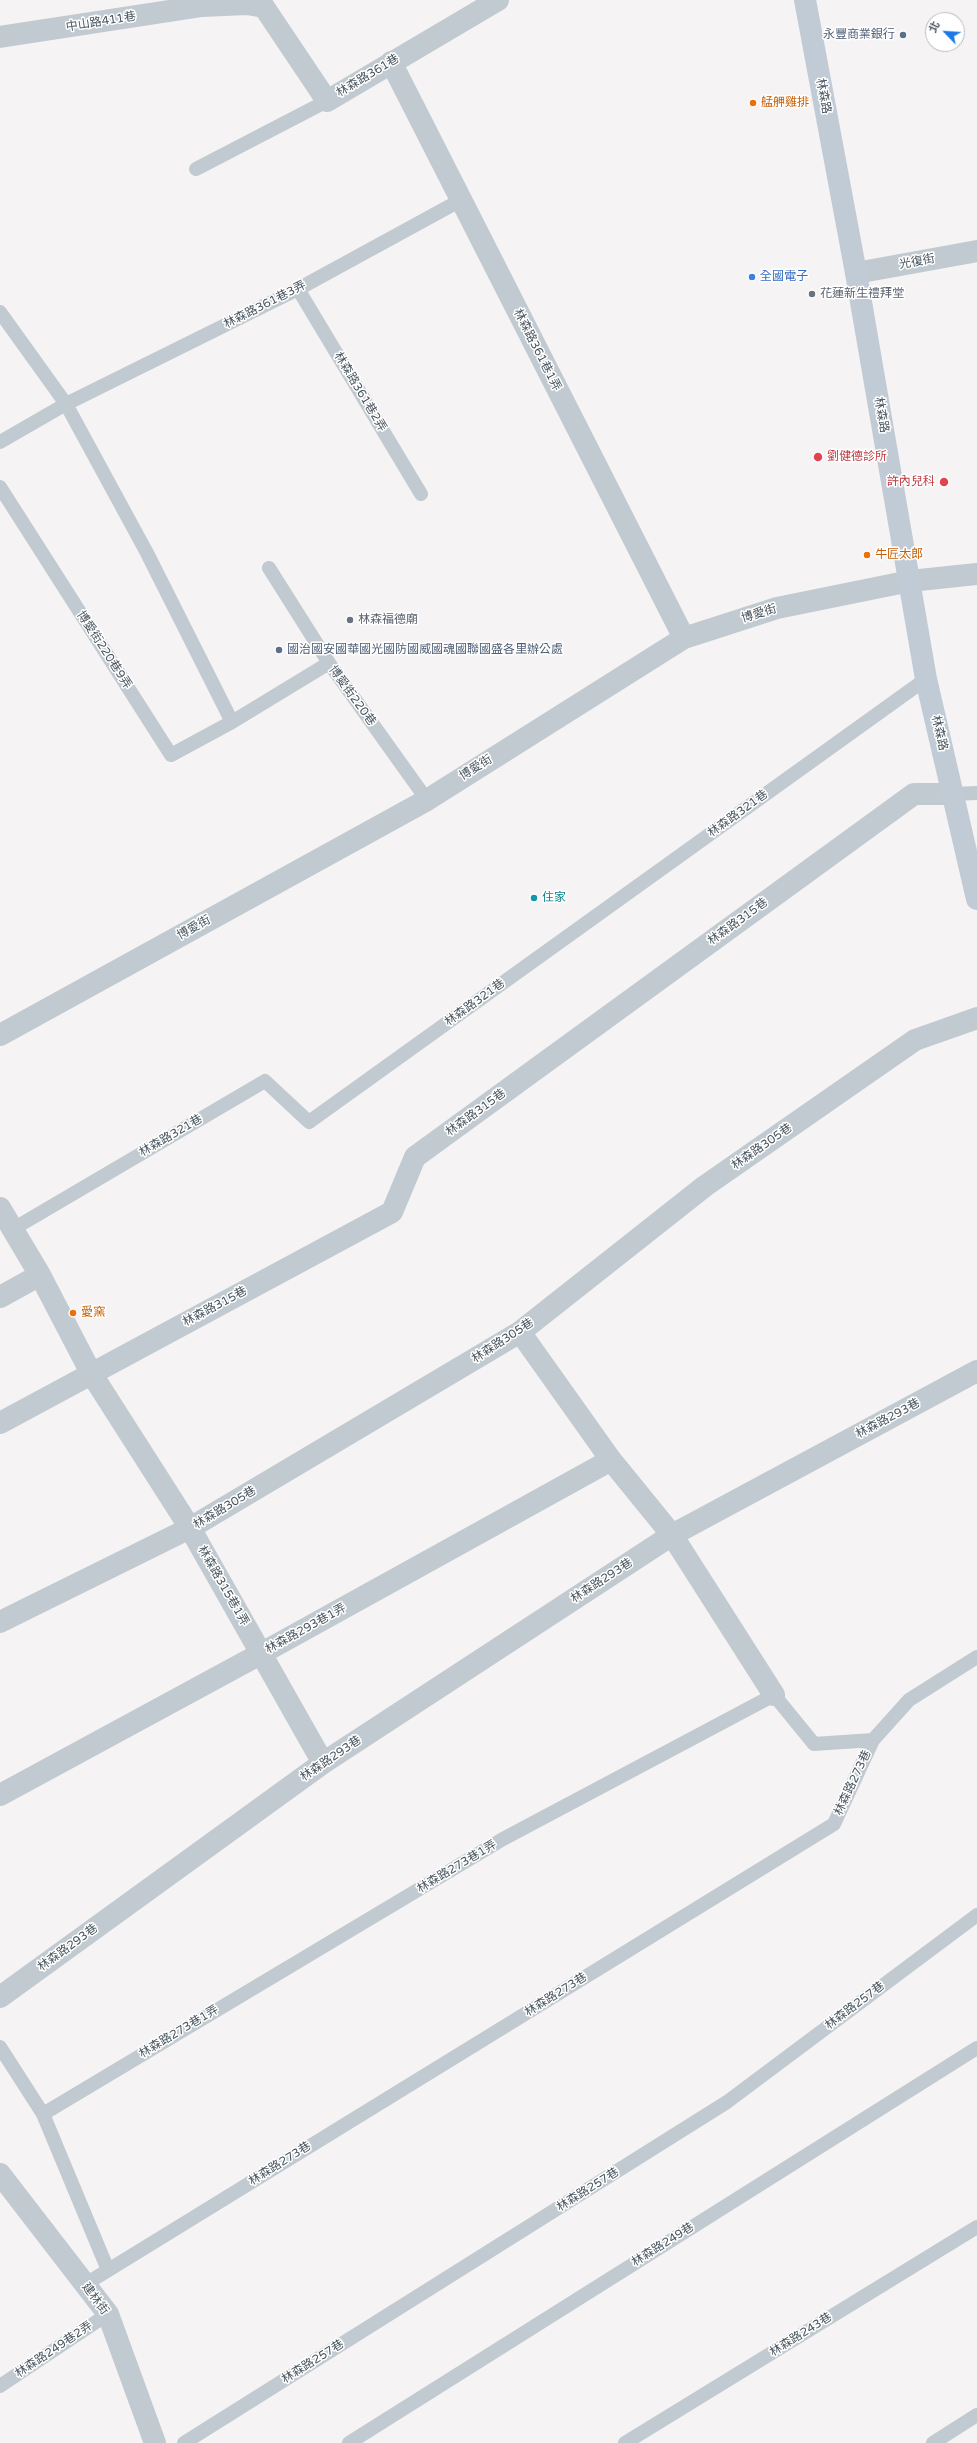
<!DOCTYPE html>
<meta charset="utf-8">
<style>
body{margin:0}
#map{position:relative;width:977px;height:2443px;overflow:hidden;background:#f5f3f3;font-family:"Varela Round","Noto Sans TC",sans-serif}
canvas{display:block}
.north{position:absolute;left:925px;top:12px;width:40px;height:40px;box-sizing:border-box;background:#fff;border:1px solid #b7bbbf;border-radius:50%;rotate:295deg;font-size:11px;font-weight:700;line-height:16px;text-align:center;color:#4a5660}
.north::after{content:'';display:block;margin:auto;width:14px;height:18px;background:#1d78e4;clip-path:polygon(50% 0,100% 100%,50% 72%,0 100%)}
</style>
<div id="map">
<canvas width="977" height="2443"></canvas>
<div class="north">北</div>
</div>
<script>
const ctx = document.querySelector('canvas').getContext('2d');
ctx.lineJoin = 'round';
function shape(rows) {
  const path = new Path2D();
  for (const r of rows) {
    path.moveTo(r[0], r[1]);
    for (let i = 2; i < r.length; i += 2) path.lineTo(r[i], r[i + 1]);
  }
  return path;
}
function stroke(path, color, width, dash) {
  ctx.strokeStyle = color;
  ctx.lineWidth = width;
  ctx.lineCap = dash ? 'butt' : 'round';
  ctx.setLineDash(dash || []);
  ctx.stroke(path);
}
function write(font, color, halo, rows, align = 'center') {
  ctx.font = font + ' "Varela Round","Noto Sans TC",sans-serif';
  ctx.lineWidth = 3;
  ctx.setLineDash([]);
  ctx.textBaseline = 'middle';
  ctx.strokeStyle = halo;
  ctx.fillStyle = color;
  for (const [text, x, y, turn = 0] of rows) {
    ctx.save();
    ctx.translate(x, y);
    ctx.rotate((+turn || 0) * Math.PI / 180);
    ctx.textAlign = isNaN(turn) ? turn : align;
    if (halo) ctx.strokeText(text, 0, 0);
    ctx.fillText(text, 0, 0);
    ctx.restore();
  }
}
const lane = shape([
 [196,169,327,101],
 [298,289,421,494],
 [0,312,66,404,147,553,232,722],
 [0,442,66,404,298,289,461,200],
 [0,487,171,755,232,722,329,663],
 [269,568,329,663,427,800],
 [953,794,977,793],
 [13,1229,265,1081,309,1122,926,679],
 [0,2047,43,2114,108,2270],
 [43,2114,503,1839,774,1695,814,1744,873,1740],
 [84,2285,834,1824,873,1740,909,1700,977,1657],
 [0,2386,108,2314],
 [184,2443,727,2102,977,1915],
 [349,2443,977,2048],
 [625,2443,977,2227],
 [933,2443,977,2415]
]);
const street = shape([
 [0,37,202,6,247,4,264,7,327,101,498,0],
 [391,62,684,638],
 [856,273,977,251],
 [0,1035,427,800,684,638,777,608,910,581,977,574],
 [0,1208,40,1275,91,1373,190,1528,323,1763],
 [0,1297,40,1275],
 [520,1332,611,1460,672,1535,774,1695],
 [0,1423,392,1212,415,1157,914,794,953,794],
 [0,1622,190,1528,520,1332,705,1186,915,1040,977,1018],
 [0,1795,262,1653,611,1460],
 [0,1997,323,1763,672,1535,977,1371],
 [0,2174,108,2314,155,2443]
]);
const secondary = shape([
 [805,0,856,273,926,679,977,899]
]);
const markers = [
 [903,35,4,"#5c6f8a"],
 [753,103,4,"#e8710a"],
 [752,277,4,"#3f7fe0"],
 [812,294,4,"#6b7280"],
 [818,457,5,"#e0444e"],
 [944,482,5,"#e0444e"],
 [867,555,4,"#e8710a"],
 [350,620,4,"#6b7280"],
 [279,650,4,"#5c6f8a"],
 [534,898,4,"#0f9aa8"],
 [73,1313,4,"#e8710a"]
];
const streetNames = [
 ["中山路411巷",101,22,-9],
 ["林森路361巷",368,76,-31],
 ["林森路",823,96,79],
 ["光復街",917,262,-10],
 ["林森路361巷3弄",265,305,-27],
 ["林森路361巷1弄",537,350,63],
 ["林森路361巷2弄",360,392,59],
 ["林森路",881,415,80],
 ["博愛街",759,614,-17],
 ["博愛街220巷9弄",104,650,57],
 ["博愛街220巷",352,696,54],
 ["林森路",939,733,77],
 ["博愛街",476,768,-32],
 ["林森路321巷",738,814,-36],
 ["林森路315巷",738,922,-36],
 ["博愛街",194,928,-29],
 ["林森路321巷",475,1003,-36],
 ["林森路315巷",476,1113,-36],
 ["林森路321巷",171,1136,-30],
 ["林森路305巷",762,1147,-35],
 ["林森路315巷",215,1307,-28],
 ["林森路305巷",503,1341,-33],
 ["林森路293巷",888,1419,-28],
 ["林森路305巷",225,1508,-31],
 ["林森路293巷",602,1581,-33],
 ["林森路315巷1弄",223,1586,60],
 ["林森路293巷1弄",306,1629,-29],
 ["林森路293巷",331,1759,-34],
 ["林森路273巷",853,1783,-65],
 ["林森路273巷1弄",457,1867,-31],
 ["林森路293巷",68,1948,-36],
 ["林森路273巷",556,1995,-32],
 ["林森路257巷",855,2006,-37],
 ["林森路273巷1弄",179,2032,-31],
 ["林森路273巷",280,2164,-32],
 ["林森路257巷",588,2190,-32],
 ["林森路249巷",663,2245,-32],
 ["建林街",95,2299,53],
 ["林森路243巷",801,2335,-32],
 ["林森路249巷2弄",54,2350,-34],
 ["林森路257巷",313,2362,-32]
];
const serviceNames = [
 ["永豐商業銀行",895,35],
 ["國治國安國華國光國防國威國魂國聯國盛各里辦公處",287,650,"left"]
];
const foodNames = [
 ["艋舺雞排",761,103],
 ["牛匠太郎",875,555],
 ["愛窯",81,1313]
];
const shopNames = [
 ["全國電子",760,277]
];
const worshipNames = [
 ["花蓮新生禮拜堂",820,294],
 ["林森福德廟",358,620]
];
const healthNames = [
 ["劉健德診所",827,457],
 ["許內兒科",935,482,"right"]
];
const cultureNames = [
 ["住家",542,898]
];
stroke(lane, '#c1cad1', 14);
stroke(street, '#c1cad1', 22);
stroke(secondary, '#c1cbd5', 22);
for (const [x, y, r, color] of markers) {
  const dot = new Path2D();
  dot.arc(x, y, r, 0, 2 * Math.PI);
  ctx.fillStyle = color;
  ctx.fill(dot);
  stroke(dot, '#fff', 1.5);
}
write('12px', '#4a5660', '#fff', streetNames);
write('12px', '#4e5e75', '#fff', serviceNames, 'right');
write('12px', '#c56008', '#fff', foodNames, 'left');
write('12px', '#366cbe', '#fff', shopNames, 'left');
write('12px', '#5b616d', '#fff', worshipNames, 'left');
write('12px', '#be3a42', '#fff', healthNames, 'left');
write('12px', '#0d838f', '#fff', cultureNames, 'left');
</script>
